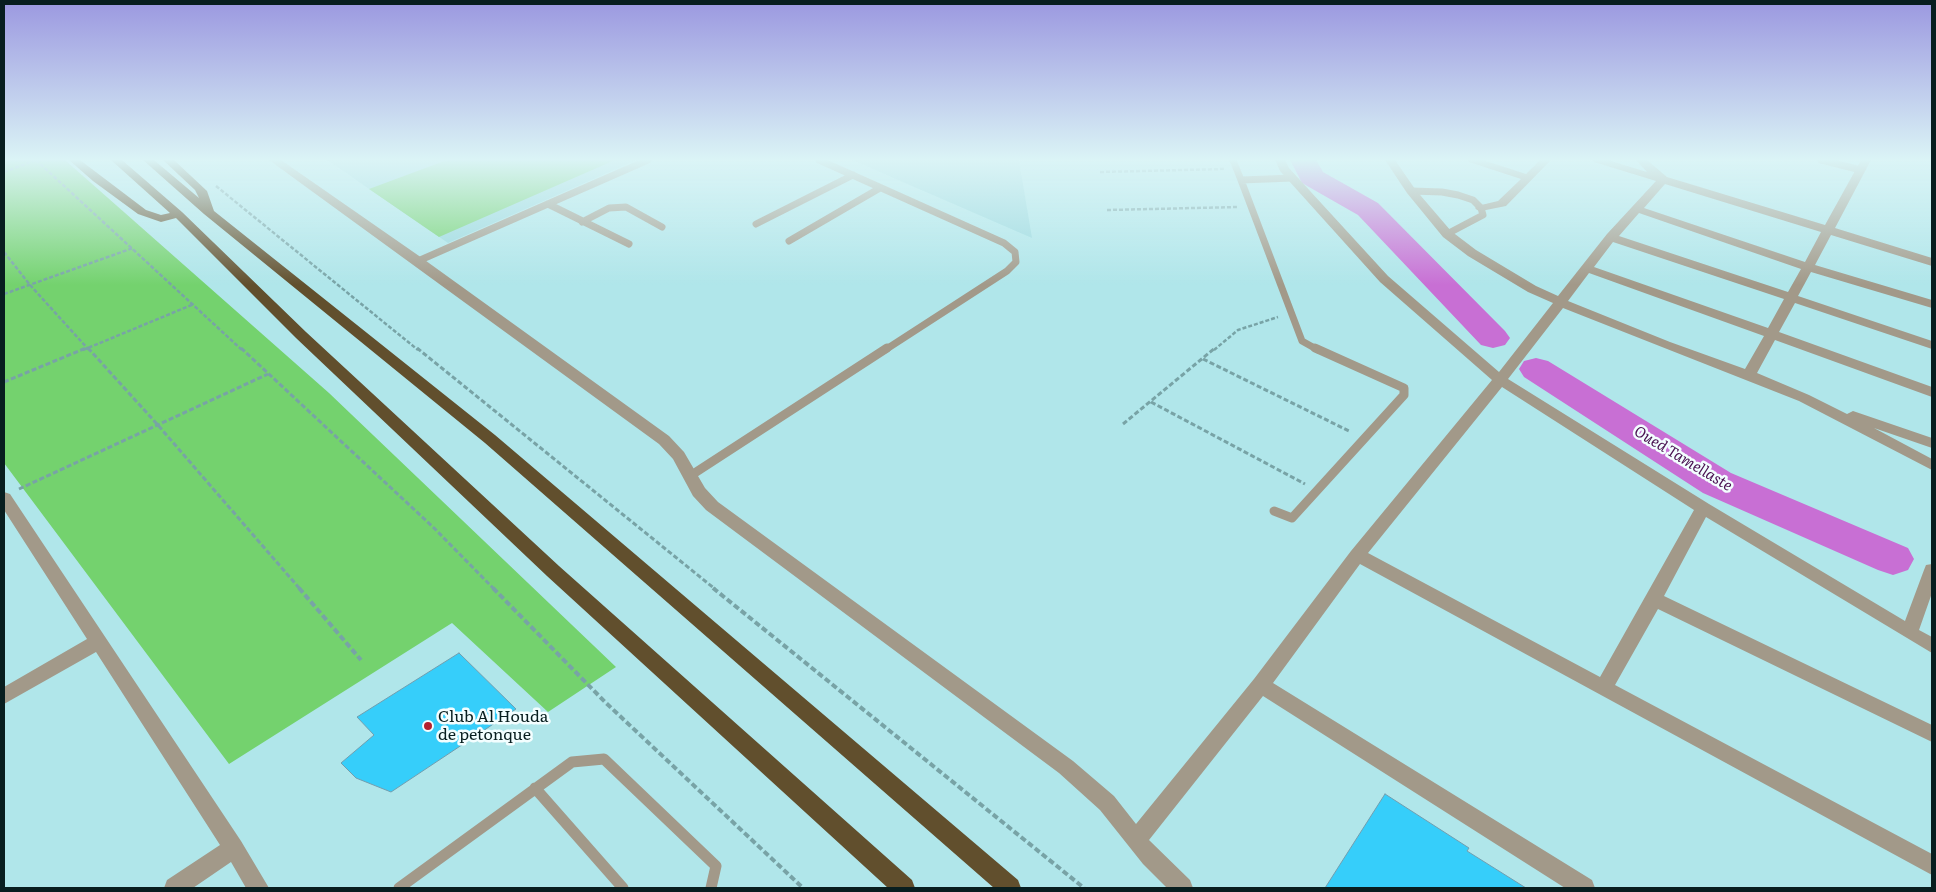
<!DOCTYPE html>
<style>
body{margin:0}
#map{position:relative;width:1936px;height:892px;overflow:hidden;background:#b0e6ea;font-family:Literata,serif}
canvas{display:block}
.frame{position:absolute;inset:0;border:5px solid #081e1f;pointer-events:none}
</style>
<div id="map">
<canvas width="1936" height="892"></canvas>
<div class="frame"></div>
</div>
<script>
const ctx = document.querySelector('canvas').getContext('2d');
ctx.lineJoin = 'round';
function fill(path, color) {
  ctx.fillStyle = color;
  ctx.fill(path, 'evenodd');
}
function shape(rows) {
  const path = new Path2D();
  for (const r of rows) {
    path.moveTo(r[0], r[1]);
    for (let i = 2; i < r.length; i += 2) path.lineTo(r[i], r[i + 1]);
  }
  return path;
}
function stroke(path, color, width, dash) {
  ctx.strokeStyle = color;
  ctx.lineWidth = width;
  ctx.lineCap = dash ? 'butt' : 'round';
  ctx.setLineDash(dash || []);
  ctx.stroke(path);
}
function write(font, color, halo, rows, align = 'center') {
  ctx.font = font + ' Literata,serif';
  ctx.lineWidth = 5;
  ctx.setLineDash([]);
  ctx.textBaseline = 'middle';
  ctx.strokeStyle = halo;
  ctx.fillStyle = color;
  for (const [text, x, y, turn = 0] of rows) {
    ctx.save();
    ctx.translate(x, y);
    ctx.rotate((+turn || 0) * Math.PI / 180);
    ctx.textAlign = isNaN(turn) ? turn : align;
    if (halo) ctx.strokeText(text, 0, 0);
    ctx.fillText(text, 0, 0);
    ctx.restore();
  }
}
const built = shape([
 [327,160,637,160,448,243],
 [852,160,1019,160,1032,238]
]);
const green = shape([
 [4,160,65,160,329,393,616,667,548,712,452,623,229,764,4,463],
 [447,160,615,160,439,237,369,189]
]);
const river = shape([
 [1290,160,1316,160,1323,172,1378,203,1505,331,1510,338,1505,345,1493,348,1481,345,1358,215,1302,183,1290,160],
 [1536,358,1548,361,1731,473,1908,548,1914,559,1908,570,1893,575,1878,570,1703,493,1524,377,1519,369,1524,361,1536,358]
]);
const building = shape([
 [459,653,516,709,391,792,356,778,341,763,374,735,357,717,459,653],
 [1385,794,1469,848,1467,851,1526,888,1325,888,1385,794]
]);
const pathFar2 = shape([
 [36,160,242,350],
 [4,172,36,160],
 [1100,172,1224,169],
 [216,186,418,350],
 [1107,210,1238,207],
 [4,252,30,285,89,350],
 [4,294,133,248],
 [83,350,194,304],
 [1214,350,1238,330,1278,317]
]);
const pathFar1 = shape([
 [88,348,157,424,300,589],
 [241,348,434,528,494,589],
 [417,348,715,589],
 [1203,359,1351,432],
 [4,382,86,348],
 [1151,402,1305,484],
 [1123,424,1215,348],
 [19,489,268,374]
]);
const path = shape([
 [299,588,361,660],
 [493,588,605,702,803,888],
 [713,588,1084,888]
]);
const laneFar2 = shape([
 [819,160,1004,243,1015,252,1016,262,1007,271,885,350],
 [1233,160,1241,180],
 [1821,160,1861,170],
 [1292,178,1241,180,1302,341,1318,350],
 [1411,191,1442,192,1458,195,1473,200,1481,208,1483,215,1447,234],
 [548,204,629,244],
 [582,222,609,208,626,207,662,227],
 [756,224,853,175],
 [789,241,880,188],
 [418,261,648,160]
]);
const laneFar1 = shape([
 [690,476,887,348],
 [1274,511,1292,518,1404,395,1404,388,1315,348]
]);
const lane = shape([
 [535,788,623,888],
 [399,888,572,762,604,759,716,866,711,888]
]);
const street = shape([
 [269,160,281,160,422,258,669,436,684,452,705,488,718,502,1073,761,1114,796,1136,824,1254,679,1351,551,1492,380,1380,282,1280,171,1275,160,1285,160,1289,168,1388,276,1499,372,1553,303,1528,292,1468,256,1443,237,1407,193,1385,160,1395,160,1415,189,1451,231,1476,250,1536,286,1558,296,1607,234,1656,181,1594,162,1593,160,1608,160,1647,172,1636,160,1647,160,1667,177,1825,225,1861,160,1871,160,1835,228,1932,258,1932,266,1831,235,1815,265,1932,300,1932,308,1811,272,1798,296,1932,341,1932,349,1795,303,1779,332,1932,387,1932,397,1775,340,1757,373,1809,395,1847,414,1853,411,1932,438,1932,448,1874,428,1932,459,1932,470,1799,401,1563,308,1508,379,1709,504,1905,621,1924,570,1926,565,1932,564,1932,593,1919,630,1932,637,1932,653,1706,517,1664,596,1932,725,1932,742,1658,609,1615,685,1932,854,1932,875,1360,564,1273,683,1592,880,1595,888,1565,888,1263,696,1149,840,1190,880,1193,888,1167,888,1143,864,1100,810,1059,773,706,510,693,496,673,459,659,444,269,160],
 [1665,184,1821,232,1805,262,1644,208,1665,184],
 [1639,213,1801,269,1788,292,1619,236,1639,213],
 [1613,242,1784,299,1768,328,1594,267,1613,242],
 [1589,273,1764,336,1745,369,1670,342,1568,301,1589,273],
 [1502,387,1694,510,1600,677,1368,553,1502,387],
 [1468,160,1483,160,1526,174,1540,160,1551,160,1506,206,1481,211,1477,210,1475,208,1477,206,1498,201,1521,179,1469,162,1468,160],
 [4,492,10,494,241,841,269,888,246,888,231,862,193,888,164,888,167,880,220,845,96,652,4,704,4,687,87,639,4,510,4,492]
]);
const highway = shape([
 [69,160,80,160,146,210,161,215,170,213,111,160,122,160,182,212,306,332,559,566,912,880,915,888,888,888,547,576,296,338,176,218,161,222,138,214,93,181,69,160],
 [143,160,154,160,199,198,195,190,163,160,174,160,207,191,214,211,495,435,1018,880,1021,888,994,888,485,443,204,214,143,160]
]);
const markers = [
 [428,726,5,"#b3212e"]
];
const waterNames = [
 ["Oued Tamellaste",1683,459,31]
];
const nearPoinames = [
 ["Club Al Houda",438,717],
 ["de petonque",438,735]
];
fill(built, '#9ad8de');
fill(green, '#74d26e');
fill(river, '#c86fd4');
fill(building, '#36cefa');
stroke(building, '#719eaf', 1);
stroke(pathFar2, '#78a3a6', 2.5, [4, 2]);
stroke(pathFar1, '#78a3a6', 3, [5, 2.5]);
stroke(path, '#78a3a6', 4, [6, 3]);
stroke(laneFar2, '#a29989', 7);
stroke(laneFar1, '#a29989', 9);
stroke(lane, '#a29989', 11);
fill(street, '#a29989');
fill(highway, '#614f2d');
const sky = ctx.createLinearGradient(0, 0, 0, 285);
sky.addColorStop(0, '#9b98e0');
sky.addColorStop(0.56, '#dbf4f6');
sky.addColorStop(1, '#dbf4f600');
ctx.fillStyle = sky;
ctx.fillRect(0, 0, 1936, 285);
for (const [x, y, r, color] of markers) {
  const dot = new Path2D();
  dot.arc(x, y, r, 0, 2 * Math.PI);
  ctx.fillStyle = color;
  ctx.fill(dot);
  stroke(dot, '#f3feff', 2);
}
write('italic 15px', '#491050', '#f3feff', waterNames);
write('16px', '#081e1f', '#f3feff', nearPoinames, 'left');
</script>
